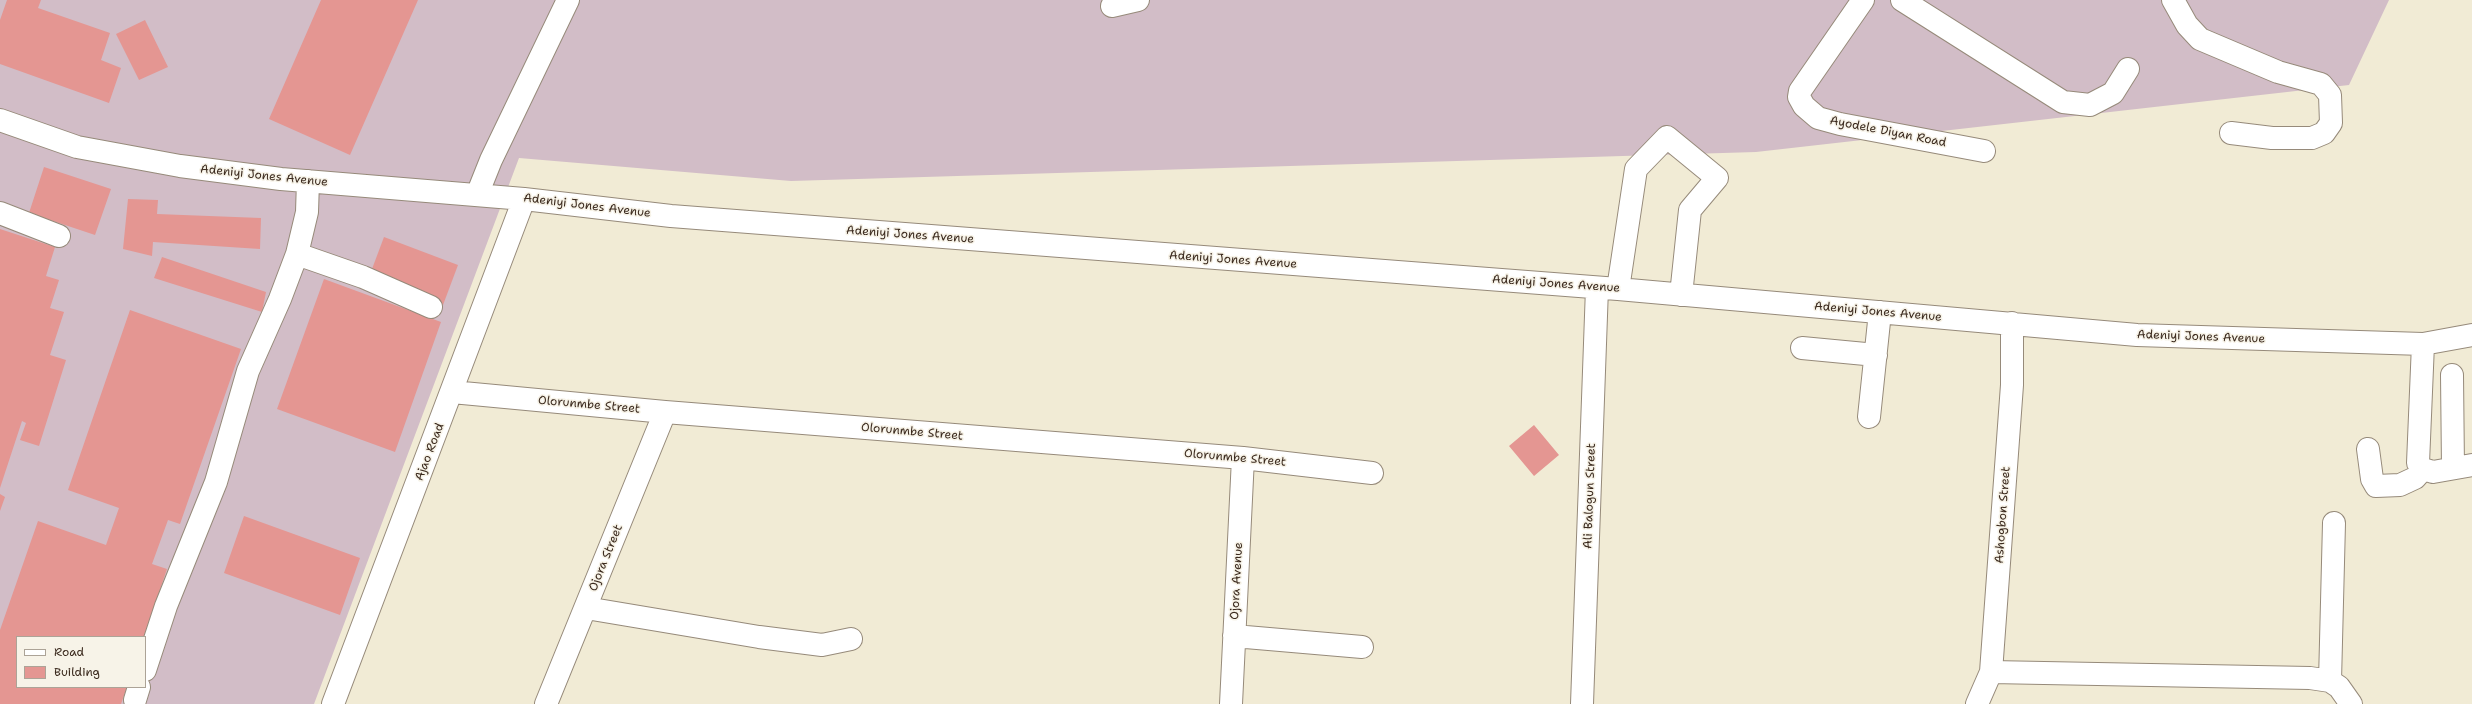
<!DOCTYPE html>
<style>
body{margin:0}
#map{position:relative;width:2472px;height:704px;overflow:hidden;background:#f1ebd5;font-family:"Shantell Sans",sans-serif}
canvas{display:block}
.legend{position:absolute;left:16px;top:636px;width:130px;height:52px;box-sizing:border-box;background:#f7f3e8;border:1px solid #aca397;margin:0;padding:5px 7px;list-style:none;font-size:12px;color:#3b2a1e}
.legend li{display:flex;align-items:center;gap:8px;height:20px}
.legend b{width:20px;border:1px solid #aca397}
</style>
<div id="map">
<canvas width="2472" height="704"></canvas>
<ul class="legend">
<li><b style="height:5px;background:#fff"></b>Road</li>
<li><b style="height:11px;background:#e49692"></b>Building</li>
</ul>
</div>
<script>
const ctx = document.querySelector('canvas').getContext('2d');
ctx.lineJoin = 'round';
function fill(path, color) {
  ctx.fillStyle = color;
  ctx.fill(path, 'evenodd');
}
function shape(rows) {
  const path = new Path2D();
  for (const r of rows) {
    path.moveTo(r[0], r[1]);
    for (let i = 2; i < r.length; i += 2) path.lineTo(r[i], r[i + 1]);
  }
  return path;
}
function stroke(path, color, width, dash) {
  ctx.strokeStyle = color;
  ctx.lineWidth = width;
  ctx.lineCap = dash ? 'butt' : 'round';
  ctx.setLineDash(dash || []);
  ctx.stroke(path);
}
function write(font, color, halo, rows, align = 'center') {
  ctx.font = font + ' "Shantell Sans",sans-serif';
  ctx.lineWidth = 3;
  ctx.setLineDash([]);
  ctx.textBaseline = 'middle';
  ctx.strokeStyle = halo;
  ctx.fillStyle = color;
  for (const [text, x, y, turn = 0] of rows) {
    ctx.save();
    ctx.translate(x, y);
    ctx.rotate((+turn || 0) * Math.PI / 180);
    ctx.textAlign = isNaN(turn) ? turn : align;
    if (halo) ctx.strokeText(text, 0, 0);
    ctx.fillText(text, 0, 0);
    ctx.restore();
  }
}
const industrial = shape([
 [0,0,2389,0,2349,85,1756,152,791,181,519,158,314,704,0,704],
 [17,637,145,637,145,687,17,687]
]);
const building = shape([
 [7,0,41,0,38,8,110,33,101,60,121,68,109,103,0,64,0,20],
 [321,0,418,0,350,155,269,119],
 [145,20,168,67,139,80,116,34],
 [44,167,111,189,95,235,29,213],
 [128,199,158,200,157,214,261,218,260,249,153,242,152,256,123,249],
 [0,229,55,247,46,276,59,280,50,308,64,312,50,355,66,360,39,446,20,440,26,423,22,421,0,488],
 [384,237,458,265,443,305,369,277],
 [162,257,266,292,262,312,154,278],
 [324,279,441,322,395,452,277,409],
 [130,310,241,349,180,524,168,520,152,564,167,569,144,637,17,637,17,687,127,687,121,704,0,704,0,630,38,521,106,545,119,508,68,490],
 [1534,425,1559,455,1534,476,1509,446],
 [0,494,5,497,0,511],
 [244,516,360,558,340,615,224,573]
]);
const minor = shape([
 [1863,0,1800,91,1799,97,1804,106,1818,118,1840,124,1984,151],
 [1902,0,2063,102,2090,105,2113,93,2128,69],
 [2173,0,2187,25,2200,39,2278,72,2321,84,2330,95,2331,123,2324,133,2312,138,2272,138,2231,133],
 [1112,6,1138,0],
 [0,120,77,147,180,166,281,179,524,199,671,216,1618,289,2137,335,2423,344,2472,335],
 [477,195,491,160,568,0],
 [0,213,59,236],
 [297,254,363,277,431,307],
 [1618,289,1636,169,1667,137,1717,178,1690,210,1681,295],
 [2423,344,2418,463,2423,469,2433,472,2472,465],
 [1802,348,1876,355],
 [2452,375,2453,468],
 [452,392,665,412,1243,458,1372,473],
 [1869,417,1880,312],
 [2368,449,2372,479,2376,486,2400,485,2415,478,2423,469],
 [586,608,759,637,822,645,851,639],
 [1234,636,1362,647],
 [145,670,166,606,216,482,248,371,280,299,297,254,307,212,308,181],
 [1991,672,2310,678,2330,681,2339,687,2351,704],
 [2330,681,2334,523],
 [135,700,139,687],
 [333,704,524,199],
 [546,704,665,412],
 [1231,704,1243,458],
 [1582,704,1597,288],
 [1977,704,1991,672,2012,385,2012,323]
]);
const streetNames = [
 ["Ayodele Diyan Road",1888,132,11],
 ["Adeniyi Jones Avenue",264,176,6],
 ["Adeniyi Jones Avenue",587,206,7],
 ["Adeniyi Jones Avenue",910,235,4],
 ["Adeniyi Jones Avenue",1233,260,4],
 ["Adeniyi Jones Avenue",1556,284,4],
 ["Adeniyi Jones Avenue",1878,312,5],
 ["Adeniyi Jones Avenue",2201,337,2],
 ["Olorunmbe Street",589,405,5],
 ["Olorunmbe Street",912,432,5],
 ["Ajao Road",430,452,-69],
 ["Olorunmbe Street",1235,458,5],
 ["Ali Balogun Street",1590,496,-88],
 ["Ashogbon Street",2003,515,-86],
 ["Ojora Street",606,558,-68],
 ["Ojora Avenue",1237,581,-87]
];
fill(industrial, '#d2bdc7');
fill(building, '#e49692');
stroke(minor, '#968a7a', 24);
stroke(minor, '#fff', 22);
write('12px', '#3b2a1e', '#f7f3e8', streetNames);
</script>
